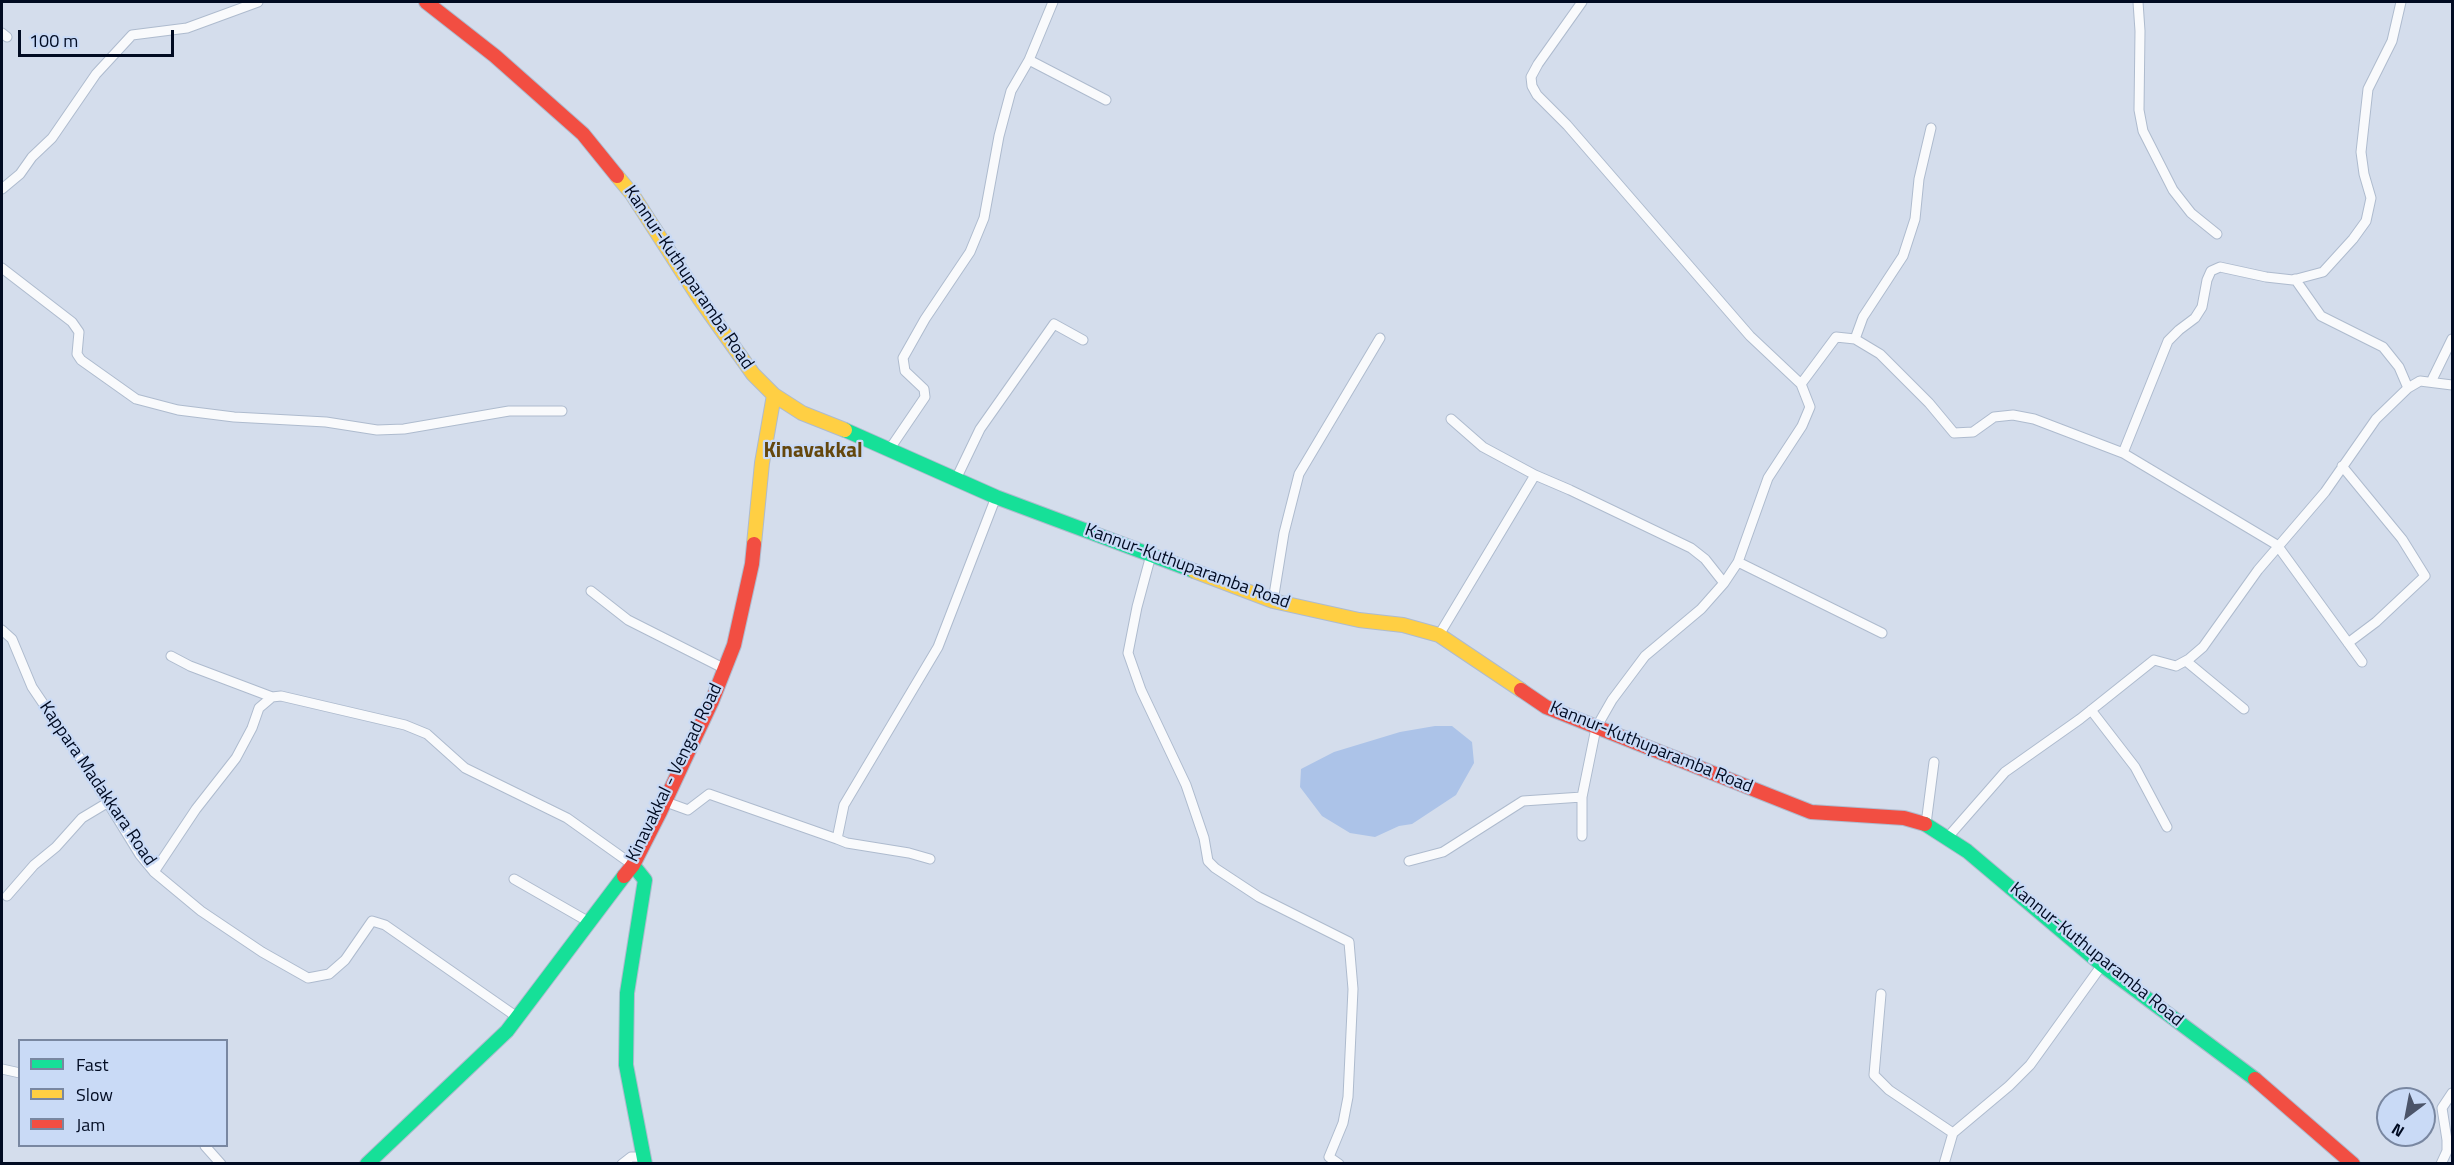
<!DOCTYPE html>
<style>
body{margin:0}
#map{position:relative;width:2454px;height:1165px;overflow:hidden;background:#d4ddec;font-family:"Titillium Web",sans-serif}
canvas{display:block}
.frame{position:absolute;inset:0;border:3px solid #010b22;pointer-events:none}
.legend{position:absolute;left:18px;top:1039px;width:210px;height:108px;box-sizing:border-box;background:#c9daf6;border:2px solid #7987a1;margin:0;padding:8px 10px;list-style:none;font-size:18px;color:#010b22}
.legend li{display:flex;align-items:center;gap:12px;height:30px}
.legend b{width:30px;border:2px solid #7987a1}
.north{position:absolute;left:2376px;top:1087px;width:60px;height:60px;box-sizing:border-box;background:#c9daf6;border:2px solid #7987a1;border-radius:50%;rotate:212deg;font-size:16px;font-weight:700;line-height:24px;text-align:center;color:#010b22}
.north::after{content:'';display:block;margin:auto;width:21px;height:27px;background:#4b5469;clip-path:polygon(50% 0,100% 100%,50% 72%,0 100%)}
.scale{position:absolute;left:18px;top:30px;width:156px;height:27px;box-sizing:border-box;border:3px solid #010b22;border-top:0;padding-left:8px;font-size:18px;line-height:21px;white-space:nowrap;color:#010b22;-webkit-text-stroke:4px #c9daf6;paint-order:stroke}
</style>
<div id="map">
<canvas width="2454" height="1165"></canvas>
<div class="frame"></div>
<ul class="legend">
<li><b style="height:8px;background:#16e098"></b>Fast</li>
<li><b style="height:8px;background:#ffcf43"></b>Slow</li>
<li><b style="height:8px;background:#f24e42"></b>Jam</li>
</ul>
<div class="north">N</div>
<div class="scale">100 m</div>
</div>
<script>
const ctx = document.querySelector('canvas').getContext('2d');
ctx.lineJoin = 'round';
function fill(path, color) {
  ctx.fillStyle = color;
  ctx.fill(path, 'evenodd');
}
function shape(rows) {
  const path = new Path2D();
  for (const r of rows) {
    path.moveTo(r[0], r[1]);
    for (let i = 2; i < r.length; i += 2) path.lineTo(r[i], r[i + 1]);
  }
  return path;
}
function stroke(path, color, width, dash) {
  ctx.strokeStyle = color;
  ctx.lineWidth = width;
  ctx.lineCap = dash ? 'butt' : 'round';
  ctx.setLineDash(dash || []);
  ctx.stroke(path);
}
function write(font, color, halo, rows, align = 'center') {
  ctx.font = font + ' "Titillium Web",sans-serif';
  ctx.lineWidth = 4.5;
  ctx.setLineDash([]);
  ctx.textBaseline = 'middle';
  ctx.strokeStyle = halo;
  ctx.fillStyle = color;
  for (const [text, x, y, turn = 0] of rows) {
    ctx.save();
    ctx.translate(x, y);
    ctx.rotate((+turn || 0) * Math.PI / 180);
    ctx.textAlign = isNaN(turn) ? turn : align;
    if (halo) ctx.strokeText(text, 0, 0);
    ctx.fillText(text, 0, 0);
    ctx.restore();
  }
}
const green = shape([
 [1435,726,1452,726,1472,742,1474,763,1456,795,1412,824,1399,826,1375,837,1350,833,1322,816,1300,787,1301,769,1334,752,1400,732]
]);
const street = shape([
 [2138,2,2140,31,2139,110,2143,131,2173,190,2191,213,2217,234],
 [2,33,7,37],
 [1029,60,1106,100],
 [2,189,20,174,32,157,52,138,96,74,132,35,187,28,258,2],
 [2,268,72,322,79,332,77,354,81,360,136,399,178,410,234,417,326,422,377,430,404,429,509,411,562,411],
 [1855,339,1863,317,1903,256,1915,219,1919,179,1931,128],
 [2431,382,2452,339],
 [1801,384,1836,337,1855,339,1880,354,1929,403,1954,433,1973,432,1994,417,2013,415,2034,419,2123,453,2168,341,2179,330,2195,318,2202,307,2207,280,2211,271,2220,267,2266,277,2293,280,2323,272,2353,239,2366,221,2371,198,2364,174,2361,152,2368,89,2392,41,2401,2],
 [2408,388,2420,381,2452,385],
 [1451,419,1483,447,1535,475],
 [889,450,925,397,924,389,905,371,903,358,925,319,970,252,984,218,999,136,1011,91,1029,60,1053,2],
 [2123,453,2277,545,2362,662],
 [2342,466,2402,539,2425,576,2376,622,2348,643],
 [956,479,980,429,1054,324,1083,340],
 [1151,555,1137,607,1128,653,1141,690,1186,785,1204,838,1208,861,1215,868,1259,897,1349,942,1353,989,1348,1097,1343,1123,1329,1157,1339,1164],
 [1738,562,1882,633],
 [591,591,628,620,725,669],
 [1273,601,1284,533,1299,474,1380,338],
 [2,630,12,639,32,687,86,767,140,855,154,872,196,809,236,758,252,728,259,708,272,697,281,696,405,725,427,734,465,768,567,818,633,865],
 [1439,635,1535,475,1570,490,1691,548,1705,559,1724,583],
 [171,656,190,666,272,697],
 [2186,661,2244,709],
 [2091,710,2135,767,2167,827],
 [666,802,688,810,709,794,837,839,844,805,938,647,996,497],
 [1926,824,1934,762],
 [1582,836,1582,797,1596,728,1612,700,1645,656,1701,609,1724,583,1738,562,1768,478,1802,426,1810,407,1801,384,1750,336,1567,125,1537,95,1532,86,1531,77,1538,64,1582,2],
 [1948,837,2005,772,2080,719,2154,660,2176,666,2189,659,2203,647,2258,570,2325,492,2376,419,2408,388,2399,367,2383,347,2321,316,2295,279],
 [837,839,847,843,909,853,930,859],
 [1409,861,1443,852,1523,801,1582,797],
 [154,872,201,911,262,952,308,978,329,974,345,960,372,921,385,925,517,1017],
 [514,879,589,922],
 [7,896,34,865,56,847,82,818,107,803],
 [1881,994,1874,1075,1889,1090,1953,1133],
 [2,1069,20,1073],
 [205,1146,221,1164],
 [622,1164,631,1157,644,1157],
 [1944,1164,1953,1133,2009,1086,2030,1065,2102,965],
 [2441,1164,2447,1151,2447,1140,2442,1108,2452,1093]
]);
const fast = shape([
 [845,430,996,497,1194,571],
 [1925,824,1967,851,2102,965,2255,1079],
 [633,865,645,880,627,993,626,1065,645,1164],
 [367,1164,507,1031,624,876]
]);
const slow = shape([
 [617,176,632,194,699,298,753,374,774,395,802,413,845,430],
 [754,544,762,463,774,395],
 [1194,571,1273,601,1359,620,1403,625,1439,635,1521,690]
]);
const jam = shape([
 [426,2,495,56,583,134,617,176],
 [1521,690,1546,707,1811,812,1904,818,1925,824],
 [624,876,633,865,660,812,712,701,734,645,752,564,754,544],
 [2255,1079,2353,1164]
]);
const streetNames = [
 ["Kannur-Kuthuparamba Road",688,278,56],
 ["Kannur-Kuthuparamba Road",1187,567,20],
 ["Kannur-Kuthuparamba Road",1651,748,22],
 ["Kinavakkal - Vengad Road",675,773,-64],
 ["Kappara Madakkara Road",97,784,56],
 ["Kannur-Kuthuparamba Road",2096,955,39]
];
const quarterNames = [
 ["Kinavakkal",813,452]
];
fill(green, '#acc3e8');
stroke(street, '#aebbce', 11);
stroke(fast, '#aebbce', 16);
stroke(slow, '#aebbce', 16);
stroke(jam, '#aebbce', 16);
stroke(street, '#f9fafc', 9);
stroke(fast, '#16e098', 14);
stroke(slow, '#ffcf43', 14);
stroke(jam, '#f24e42', 14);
write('18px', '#010b22', '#c9daf6', streetNames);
write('bold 21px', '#64470e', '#c9daf6', quarterNames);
</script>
